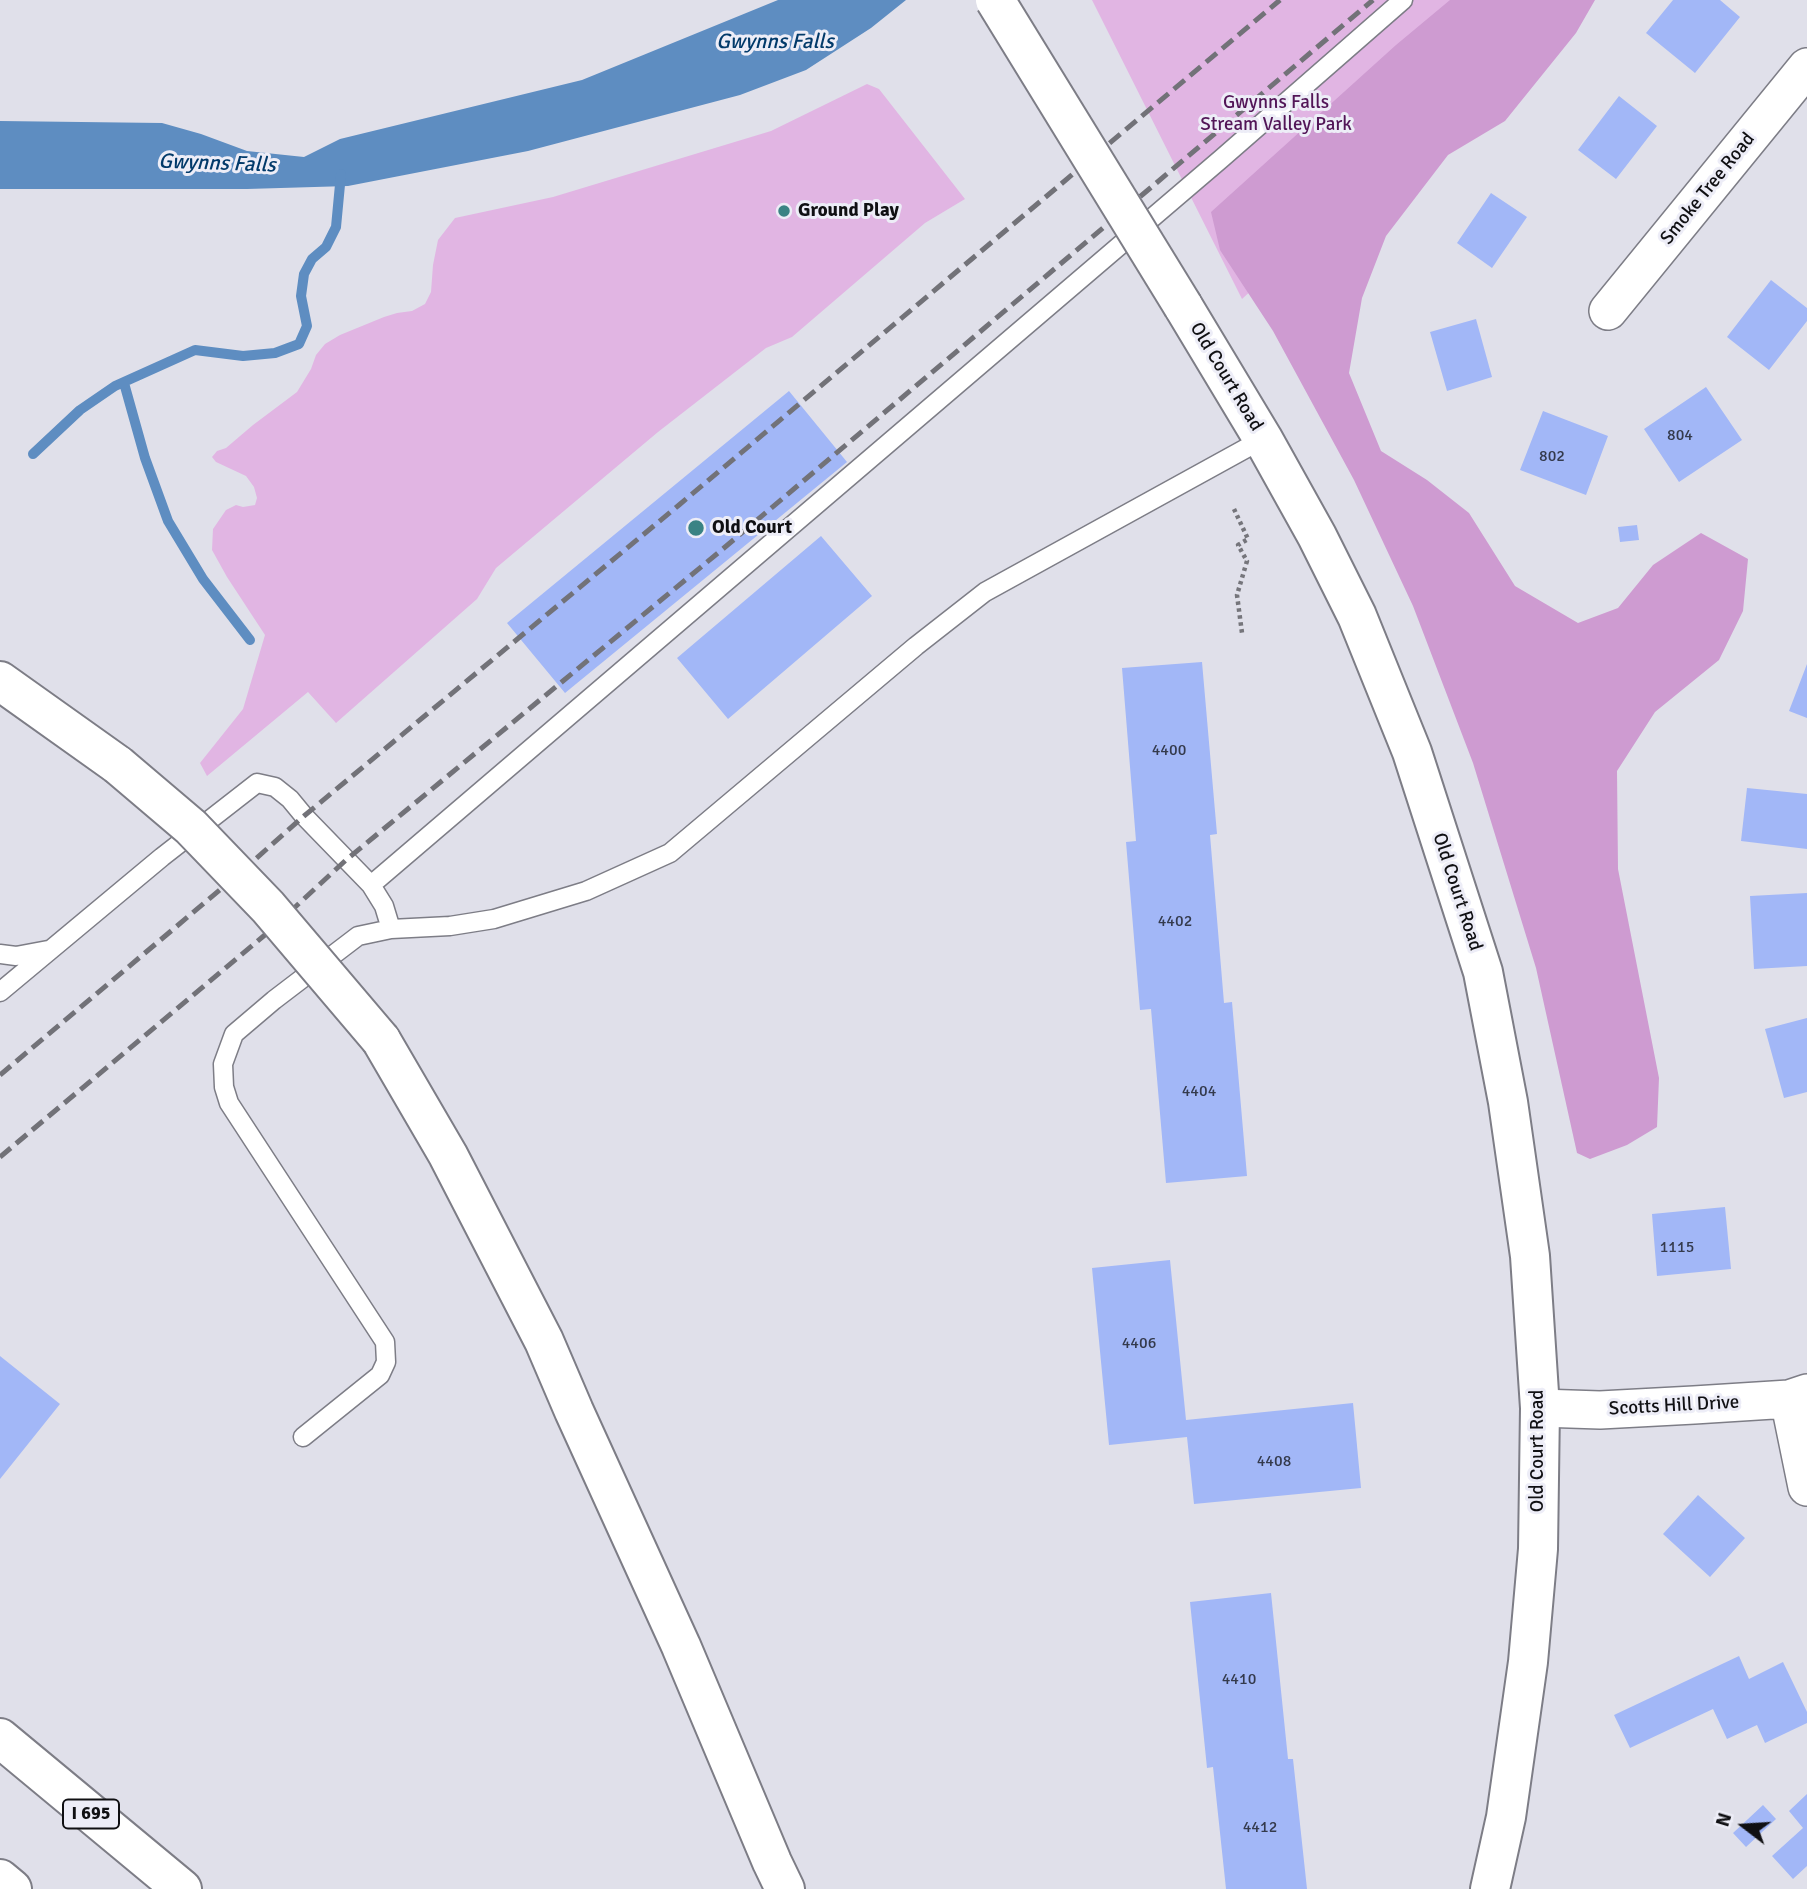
<!DOCTYPE html>
<style>
body{margin:0}
#map{position:relative;width:1807px;height:1889px;overflow:hidden;background:#e0e0ea;font-family:Signika,sans-serif}
canvas{display:block}
.north{position:absolute;left:1709px;top:1791px;width:70px;height:70px;-webkit-text-stroke:5px #ededf7;paint-order:stroke;rotate:287deg;font-size:19px;font-weight:700;line-height:28px;text-align:center;color:#101013}
.north::after{content:'';display:block;margin:auto;width:24px;height:32px;background:#101013;clip-path:polygon(50% 0,100% 100%,50% 72%,0 100%)}
</style>
<div id="map">
<canvas width="1807" height="1889"></canvas>
<div class="north">N</div>
</div>
<script>
const ctx = document.querySelector('canvas').getContext('2d');
ctx.lineJoin = 'round';
function fill(path, color) {
  ctx.fillStyle = color;
  ctx.fill(path, 'evenodd');
}
function shape(rows) {
  const path = new Path2D();
  for (const r of rows) {
    path.moveTo(r[0], r[1]);
    for (let i = 2; i < r.length; i += 2) path.lineTo(r[i], r[i + 1]);
  }
  return path;
}
function stroke(path, color, width, dash) {
  ctx.strokeStyle = color;
  ctx.lineWidth = width;
  ctx.lineCap = dash ? 'butt' : 'round';
  ctx.setLineDash(dash || []);
  ctx.stroke(path);
}
function write(font, color, halo, rows, align = 'center') {
  ctx.font = font + ' Signika,sans-serif';
  ctx.lineWidth = 6;
  ctx.setLineDash([]);
  ctx.textBaseline = 'middle';
  ctx.strokeStyle = halo;
  ctx.fillStyle = color;
  for (const [text, x, y, turn = 0] of rows) {
    ctx.save();
    ctx.translate(x, y);
    ctx.rotate((+turn || 0) * Math.PI / 180);
    ctx.textAlign = isNaN(turn) ? turn : align;
    if (halo) ctx.strokeText(text, 0, 0);
    ctx.fillText(text, 0, 0);
    ctx.restore();
  }
}
const green = shape([
 [1092,0,1552,0,1407,148,1242,299],
 [867,84,879,89,965,199,925,223,792,337,766,348,658,432,496,568,477,599,336,723,308,692,207,776,200,763,243,709,265,635,227,577,212,550,213,529,226,510,236,505,243,507,255,505,257,498,254,487,246,476,216,462,212,457,217,451,226,448,253,425,297,392,311,369,316,355,325,344,340,335,384,317,397,313,412,311,425,304,431,292,433,265,438,240,455,218,553,197,771,131]
]);
const forest = shape([
 [1450,0,1595,0,1576,33,1505,121,1448,155,1386,236,1362,298,1349,373,1381,451,1427,480,1469,513,1515,586,1578,623,1618,608,1653,565,1701,533,1748,559,1743,611,1719,660,1655,712,1617,771,1618,869,1659,1078,1657,1127,1627,1145,1590,1159,1577,1153,1536,968,1473,763,1413,606,1354,480,1273,331,1220,250,1211,212,1396,45]
]);
const water = shape([
 [778,0,906,0,871,28,806,70,740,95,528,151,348,186,247,189,0,189,0,121,162,123,201,134,247,151,304,157,340,139,582,80]
]);
const stream = shape([
 [124,383,145,458,168,521,203,579,250,640],
 [33,454,80,410,115,386,195,350,243,356,275,353,299,344,307,326,301,296,304,274,312,259,326,247,336,227,341,174]
]);
const building = shape([
 [1673,0,1720,0,1740,17,1695,73,1646,33],
 [1619,96,1657,126,1616,179,1578,150],
 [1491,193,1527,217,1492,268,1457,243],
 [1771,280,1807,308,1807,321,1769,370,1727,337],
 [1476,319,1492,377,1447,391,1430,332],
 [1706,387,1742,440,1679,482,1644,429],
 [789,391,847,462,565,693,507,623],
 [1543,411,1608,436,1586,495,1520,470],
 [1637,525,1639,540,1620,542,1618,527],
 [821,536,872,596,728,719,677,658],
 [1202,662,1217,834,1210,835,1224,1003,1232,1002,1247,1176,1166,1183,1151,1009,1140,1010,1126,842,1136,841,1122,668],
 [1807,664,1807,718,1789,711],
 [1747,788,1807,794,1807,849,1741,841],
 [1807,893,1807,966,1754,969,1750,896],
 [1807,1018,1807,1092,1784,1098,1765,1029],
 [1725,1207,1731,1269,1657,1276,1652,1214],
 [1170,1260,1186,1420,1353,1403,1361,1488,1194,1504,1187,1437,1109,1445,1092,1268],
 [0,1356,60,1404,0,1479],
 [1698,1495,1745,1538,1710,1577,1663,1534],
 [1271,1593,1288,1759,1293,1759,1307,1889,1226,1889,1213,1767,1207,1768,1190,1602],
 [1739,1656,1749,1679,1783,1662,1807,1712,1807,1723,1765,1743,1757,1725,1727,1739,1713,1709,1630,1748,1614,1715],
 [1807,1794,1807,1866,1793,1879,1772,1856,1803,1828,1789,1811],
 [1763,1805,1776,1819,1746,1847,1733,1833]
]);
const path = shape([
 [1234,509,1248,539,1238,545,1247,561,1237,595,1242,633]
]);
const service = shape([
 [371,885,1221,159,1403,0],
 [0,954,16,956,48,950],
 [0,992,162,857,257,783,275,787,290,799,304,816,371,885,384,906,391,929],
 [303,1437,380,1375,386,1362,385,1342,229,1103,224,1087,223,1064,234,1034,274,1000,358,936,391,929,450,926,494,919,586,891,670,853,916,646,985,592,1263,439]
]);
const minor = shape([
 [1608,311,1807,67],
 [1789,1399,1807,1487],
 [1540,1408,1600,1410,1694,1405,1789,1399,1807,1393]
]);
const secondary = shape([
 [1183,306,1263,439,1317,536,1357,616,1412,752,1483,972,1508,1102,1530,1256,1540,1408,1538,1549,1528,1662,1506,1817,1490,1889]
]);
const motorway = shape([
 [0,681,118,765],
 [381,1040,448,1155,544,1341,574,1411,681,1646,772,1862,785,1889],
 [0,1738,182,1889],
 [0,1879,12,1889]
]);
const rail = shape([
 [0,1075,234,878,304,816,679,505,1280,0],
 [0,1157,266,934,346,860,718,553,1373,0]
]);
const secondaryBridge = shape([
 [995,0,1183,306]
]);
const motorwayBridge = shape([
 [118,765,191,827,268,907,381,1040]
]);
const markers = [
 [784,211,7,"#3a8384"],
 [696,528,9,"#3a8384"]
];
const numberNames = [
 ["804",1680,436],
 ["802",1552,457],
 ["4400",1169,751],
 ["4402",1175,922],
 ["4404",1199,1092],
 ["1115",1677,1248],
 ["4406",1139,1344],
 ["4408",1274,1462],
 ["4410",1239,1680],
 ["4412",1260,1828]
];
const shields = [
 [91,1814,56]
];
const shieldNames = [
 ["I 695",91,1814]
];
const parkNames = [
 ["Gwynns Falls",1276,103],
 ["Stream Valley Park",1276,125]
];
const streetNames = [
 ["Smoke Tree Road",1708,189,-51],
 ["Old Court Road",1226,377,59],
 ["Old Court Road",1457,892,72],
 ["Scotts Hill Drive",1674,1406,-3],
 ["Old Court Road",1538,1451,-90]
];
const poiNames = [
 ["Ground Play",798,211],
 ["Old Court",712,528]
];
const waterNames = [
 ["Gwynns Falls",775,42],
 ["Gwynns Falls",217,164,2]
];
fill(green, '#e1b5e3');
fill(forest, '#ce9bd1');
fill(water, '#5e8dc1');
stroke(stream, '#5e8dc1', 10);
fill(building, '#a2b7f7');
stroke(service, '#7d7d86', 21);
stroke(minor, '#7d7d86', 40);
stroke(secondary, '#7d7d86', 42);
stroke(motorway, '#7d7d86', 42);
stroke(path, '#75757b', 4.5, [3.5, 3.5]);
stroke(service, '#fff', 18);
stroke(minor, '#fff', 37);
stroke(secondary, '#fff', 38);
stroke(motorway, '#fff', 38);
stroke(rail, '#727278', 5, [14, 7]);
stroke(secondaryBridge, '#7d7d86', 42, []);
stroke(motorwayBridge, '#7d7d86', 42, []);
stroke(secondaryBridge, '#fff', 38);
stroke(motorwayBridge, '#fff', 38);
for (const [x, y, r, color] of markers) {
  const dot = new Path2D();
  dot.arc(x, y, r, 0, 2 * Math.PI);
  ctx.fillStyle = color;
  ctx.fill(dot);
  stroke(dot, '#ededf7', 2.5);
}
write('16px', '#343a4c', null, numberNames);
for (const [x, y, w] of shields) {
  const box = new Path2D();
  box.roundRect(x - w / 2, y - 14.5, w, 29, 5);
  ctx.fillStyle = '#ededf7';
  ctx.fill(box);
  stroke(box, '#101013', 2);
}
write('bold 18px', '#101013', null, shieldNames);
write('19px', '#521557', '#ededf7', parkNames);
write('19px', '#101013', '#ededf7', streetNames);
write('bold 19px', '#101013', '#ededf7', poiNames, 'left');
write('italic 21px', '#023a6a', '#ededf7', waterNames);
</script>
